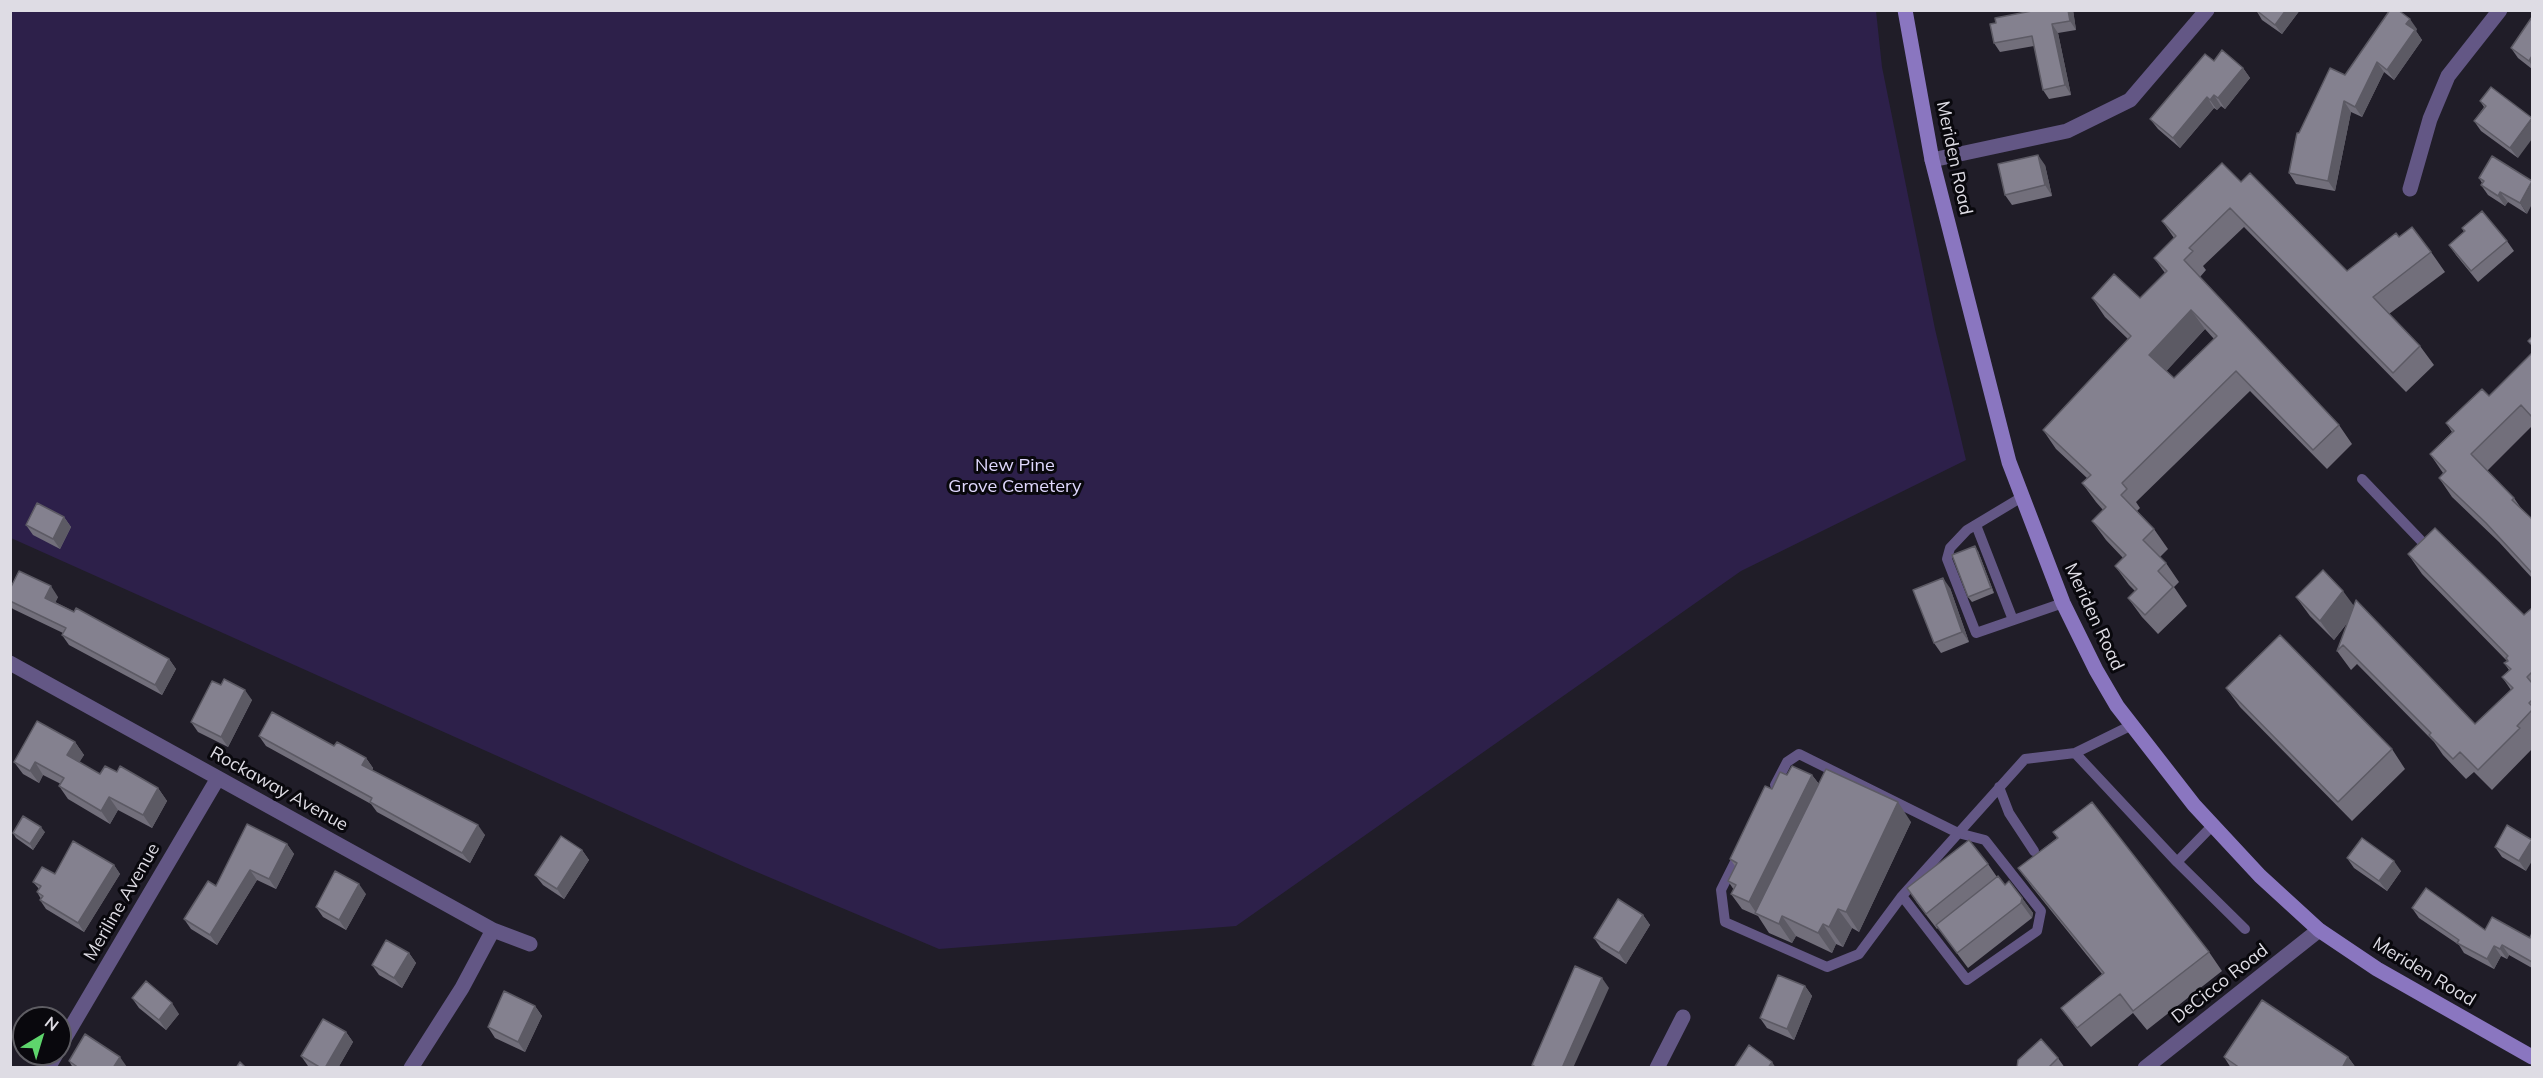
<!DOCTYPE html>
<style>
body{margin:0}
#map{position:relative;width:2543px;height:1078px;overflow:hidden;background:#201d28;font-family:Mulish,sans-serif}
canvas{display:block}
.frame{position:absolute;inset:0;border:12px solid #dedce4;pointer-events:none}
.north{position:absolute;left:12px;top:1006px;width:60px;height:60px;box-sizing:border-box;background:#09080d;border:2px solid #5e5d63;border-radius:50%;rotate:38deg;font-size:16px;font-weight:700;line-height:24px;text-align:center;color:#dedce4}
.north::after{content:'';display:block;margin:auto;width:21px;height:27px;background:#5ed56c;clip-path:polygon(50% 0,100% 100%,50% 72%,0 100%)}
</style>
<div id="map">
<canvas width="2543" height="1078"></canvas>
<div class="frame"></div>
<div class="north">N</div>
</div>
<script>
const ctx = document.querySelector('canvas').getContext('2d');
ctx.lineJoin = 'round';
function fill(path, color) {
  ctx.fillStyle = color;
  ctx.fill(path, 'evenodd');
}
function shape(rows) {
  const path = new Path2D();
  for (const r of rows) {
    path.moveTo(r[0], r[1]);
    for (let i = 2; i < r.length; i += 2) path.lineTo(r[i], r[i + 1]);
  }
  return path;
}
function stroke(path, color, width, dash) {
  ctx.strokeStyle = color;
  ctx.lineWidth = width;
  ctx.lineCap = dash ? 'butt' : 'round';
  ctx.setLineDash(dash || []);
  ctx.stroke(path);
}
function write(font, color, halo, rows, align = 'center') {
  ctx.font = font + ' Mulish,sans-serif';
  ctx.lineWidth = 6;
  ctx.setLineDash([]);
  ctx.textBaseline = 'middle';
  ctx.strokeStyle = halo;
  ctx.fillStyle = color;
  for (const [text, x, y, turn = 0] of rows) {
    ctx.save();
    ctx.translate(x, y);
    ctx.rotate((+turn || 0) * Math.PI / 180);
    ctx.textAlign = isNaN(turn) ? turn : align;
    if (halo) ctx.strokeText(text, 0, 0);
    ctx.fillText(text, 0, 0);
    ctx.restore();
  }
}
const green = shape([
 [11,10,1876,11,1882,67,1935,329,1966,460,1741,571,1236,926,939,949,745,867,11,538]
]);
const service = shape([
 [2362,479,2430,550],
 [2022,497,1967,530,1950,548,1947,559,1976,633,2063,603],
 [1976,525,2013,620],
 [2132,725,2075,753,2177,862,2213,825],
 [1775,785,1787,762,1799,754,1958,833,1985,840,2041,911,2037,931,1967,980,1902,896],
 [1999,787,2009,813,2034,851],
 [1740,852,1721,890,1725,922,1827,967,1859,954,1902,896,2025,759,2075,753],
 [2177,862,2245,929]
]);
const minor = shape([
 [1932,160,2067,131,2130,100,2207,10],
 [2410,189,2430,119,2448,76,2500,10],
 [10,663,493,930,530,944],
 [60,1046,218,778],
 [48,1068,56,1054],
 [411,1068,462,988,493,930],
 [1657,1068,1683,1017],
 [2145,1068,2319,930]
]);
const secondary = shape([
 [1905,10,1932,160,2009,462,2063,603,2096,670,2117,706,2194,805,2260,876,2319,930,2377,969,2532,1057]
]);
const wall = shape([
 [2073,10,2076,30,2058,33,2071,95,2049,99,2043,90,2034,46,2000,52,1994,43,1996,23],
 [2256,10,2300,10,2282,34,2262,20],
 [2532,17,2532,69,2518,58,2511,48],
 [2417,29,2416,31,2422,40,2394,80,2384,72,2362,117,2351,112,2335,191,2296,184,2289,173,2299,133,2345,75],
 [2214,61,2243,68,2250,78,2225,109,2221,106,2217,110,2214,108,2180,148,2158,129,2150,119],
 [2491,87,2518,158,2481,131,2474,121,2484,107,2480,101],
 [2492,156,2527,214,2508,202,2505,206,2488,195,2481,185,2482,183,2479,178],
 [2045,165,2052,196,2012,205,2005,195],
 [2241,182,2347,271,2399,237,2431,252,2445,272,2389,314,2420,346,2434,365,2406,392,2244,227,2203,266,2206,270,2200,277,2339,425,2352,444,2327,469,2250,391,2136,502,2140,508,2137,511,2154,529,2168,549,2160,557,2166,563,2179,582,2174,587,2187,606,2158,634,2142,617,2128,598,2135,591,2129,585,2115,566,2123,558,2106,540,2092,521,2103,510,2096,502,2082,483,2087,478,2056,449,2043,430,2128,339,2105,317,2092,298,2140,298,2165,273,2154,258,2174,238,2162,221],
 [2205,329,2214,339,2174,378,2166,371],
 [2462,228,2507,241,2514,251,2478,282,2456,255,2449,245,2464,232],
 [2532,353,2532,426,2487,471,2514,498,2521,508,2532,519,2532,578,2499,542,2452,497,2439,478,2443,473,2430,454,2452,432,2446,423,2489,396],
 [64,517,71,527,60,549,33,535,26,525],
 [1978,551,1994,593,1972,602,1968,597],
 [2408,554,2524,615,2532,608,2532,743,2531,745,2532,749,2492,790,2474,772,2466,779,2443,755,2434,742,2357,664,2351,670,2337,651,2348,622,2334,640,2310,616,2296,597,2354,606,2475,724,2511,690,2502,677,2509,670,2504,663,2507,661,2422,574],
 [1950,588,1969,642,1941,653,1934,643],
 [10,589,58,597,55,602,169,659,176,669,162,695,69,645,62,635,63,633,13,609,10,606],
 [221,685,252,700,228,747,198,732,191,722],
 [2226,688,2392,749,2405,769,2352,821,2240,707],
 [259,736,334,746,366,758,373,768,372,771,485,835,470,863,377,812,371,804,266,746],
 [75,742,84,755,79,762,100,774,117,772,158,788,167,801,152,828,118,810,110,824,68,799,59,786,61,784,43,775,39,783,23,774,14,762],
 [1787,775,1812,775,1819,784,1911,822,1859,932,1852,928,1843,947,1836,944,1832,953,1796,936,1792,943,1769,933,1758,916,1742,909,1731,894,1734,890,1728,881,1735,866,1730,859,1772,789],
 [2507,825,2526,871,2502,857,2495,847],
 [45,832,33,850,16,838,13,833],
 [2053,832,2209,952,2222,971,2147,1030,2133,1013,2091,1047,2075,1027,2061,1008,2102,974,2032,887,2018,868,2057,838],
 [287,844,294,854,276,889,257,880,217,945,191,929,184,919,216,886],
 [582,850,589,860,564,899,543,885,535,875],
 [2347,858,2401,871,2387,891,2354,868],
 [1988,864,1997,877,2005,885,2022,898,2033,913,2032,918,1968,968,1938,928,1937,929,1917,903,1907,888],
 [114,865,120,874,84,932,46,909,40,900,41,899,37,892,39,889,33,882,55,874],
 [366,894,346,930,323,917,316,907],
 [2412,908,2485,930,2530,938,2532,933,2532,968,2509,955,2507,959,2501,956,2494,969,2464,953,2459,945,2419,918],
 [1643,915,1650,925,1626,964,1601,948,1594,938],
 [409,953,416,963,402,988,379,975,372,965],
 [1805,986,1812,996,1794,1040,1767,1028,1760,1018],
 [132,998,179,1014,166,1030,139,1008],
 [535,1006,542,1016,525,1052,495,1038,488,1027],
 [346,1032,353,1042,338,1068,311,1068,308,1066,301,1056],
 [2224,1057,2348,1057,2356,1068,2231,1068],
 [2058,1058,2065,1068,2017,1068],
 [69,1061,127,1067,73,1068]
]);
const shadedWall = shape([
 [2068,10,2073,10,2076,30,2070,21],
 [2286,10,2300,10,2282,34,2275,25],
 [2410,19,2417,29,2416,31,2422,40,2394,80,2387,70,2406,24],
 [2052,24,2058,33,2071,95,2065,85],
 [2532,56,2532,66,2529,61],
 [2377,62,2384,72,2362,117,2355,107],
 [2243,68,2250,78,2225,109,2218,98],
 [2214,95,2221,106,2217,110,2210,100],
 [2207,97,2214,108,2180,148,2173,138],
 [2344,101,2351,112,2335,191,2328,181],
 [2532,119,2532,139,2518,158,2510,148],
 [2038,155,2045,165,2052,196,2045,185],
 [2532,182,2532,204,2527,214,2520,203],
 [2500,192,2508,202,2505,206,2498,196],
 [2191,310,2205,329,2163,375,2149,355],
 [64,517,71,527,60,549,53,539],
 [1975,546,1978,551,1994,593,1991,588],
 [1943,578,1950,588,1969,642,1962,632],
 [51,586,58,597,53,608,45,598],
 [2343,591,2357,610,2334,640,2320,621],
 [169,659,176,669,162,695,155,685],
 [245,690,252,700,228,747,221,737],
 [75,742,84,755,76,768,67,755],
 [366,758,373,768,369,776,362,765],
 [35,762,43,775,39,783,30,771],
 [1812,775,1823,790,1757,914,1749,902],
 [158,788,167,801,152,828,143,815],
 [109,797,118,810,110,824,101,811],
 [1898,802,1911,822,1859,932,1846,912],
 [478,825,485,835,470,863,462,853],
 [41,827,45,832,33,850,30,844],
 [2532,840,2532,861,2526,871,2519,861],
 [287,844,294,854,276,889,269,879],
 [582,850,589,860,564,899,557,889],
 [2394,861,2401,871,2387,891,2379,881],
 [114,865,120,874,84,932,78,923],
 [250,870,257,880,217,945,210,935],
 [359,884,366,894,346,930,339,920],
 [2022,898,2033,913,2032,918,2021,903],
 [1838,909,1852,928,1843,947,1829,927],
 [1643,915,1650,925,1626,964,1619,953],
 [1782,916,1796,936,1792,943,1779,924],
 [1823,924,1836,944,1832,953,1818,933],
 [2502,945,2509,955,2507,959,2500,949],
 [2494,946,2501,956,2494,969,2487,959],
 [409,953,416,963,402,988,394,978],
 [1602,978,1609,988,1573,1068,1562,1068],
 [1805,986,1812,996,1794,1040,1787,1029],
 [172,1003,179,1014,166,1030,159,1020],
 [535,1006,542,1016,525,1052,518,1042],
 [346,1032,353,1042,338,1068,325,1068],
 [120,1057,127,1067,127,1068,113,1068],
 [2348,1057,2356,1068,2342,1068],
 [1772,1062,1776,1068,1768,1068]
]);
const building = shape([
 [2037,10,2068,10,2070,21,2052,24,2065,85,2043,90,2032,36,1994,43,1990,24,1996,23,1995,18,2037,10],
 [2256,10,2286,10,2275,25,2256,10],
 [2390,10,2398,10,2410,19,2406,24,2415,30,2387,70,2377,62,2355,107,2344,101,2328,181,2289,173,2297,133,2299,133,2330,68,2345,75,2390,10],
 [2532,17,2532,56,2529,61,2511,48,2532,17],
 [2222,50,2243,68,2218,98,2214,95,2210,100,2207,97,2173,138,2150,119,2205,54,2214,61,2222,50],
 [2491,87,2532,118,2510,148,2474,121,2486,106,2480,101,2491,87],
 [2038,155,2045,185,2005,195,1998,164,2038,155],
 [2492,156,2532,181,2520,203,2500,192,2498,196,2481,185,2484,181,2479,178,2492,156],
 [2222,163,2241,182,2250,173,2347,271,2396,233,2399,237,2412,227,2431,252,2373,297,2420,346,2393,373,2230,208,2189,248,2193,251,2184,260,2339,425,2313,450,2236,371,2122,483,2127,489,2121,495,2154,529,2143,540,2166,563,2158,571,2173,587,2145,615,2128,598,2137,589,2115,566,2126,555,2092,521,2106,507,2082,483,2091,475,2043,430,2131,336,2092,298,2114,274,2140,298,2167,271,2154,258,2176,236,2162,221,2222,163],
 [2191,310,2217,336,2174,378,2149,355,2191,310],
 [2482,211,2507,241,2471,271,2449,245,2465,231,2462,228,2482,211],
 [2532,337,2532,345,2528,341,2532,337],
 [2532,353,2532,417,2521,405,2471,454,2514,498,2512,500,2532,519,2532,573,2486,523,2439,478,2446,471,2430,454,2454,431,2446,423,2482,389,2489,396,2532,353],
 [37,503,64,517,53,539,26,525,37,503],
 [2435,528,2524,615,2532,608,2532,672,2527,677,2532,683,2532,700,2529,703,2532,706,2532,710,2517,726,2520,728,2478,770,2460,752,2453,759,2429,735,2431,733,2343,645,2337,651,2356,600,2475,724,2513,688,2502,677,2511,669,2504,663,2508,661,2506,658,2508,656,2408,554,2435,528],
 [1975,546,1991,588,1968,597,1952,555,1975,546],
 [2323,570,2343,591,2320,621,2296,597,2323,570],
 [19,571,51,586,45,598,74,612,76,608,169,659,155,685,62,635,66,628,10,601,10,589,19,571],
 [1943,578,1962,632,1934,643,1913,590,1943,578],
 [2280,635,2392,749,2338,802,2226,688,2280,635],
 [224,679,245,690,221,737,191,722,212,681,221,685,224,679],
 [272,712,334,746,337,742,366,758,362,765,478,825,462,853,370,802,372,798,259,736,272,712],
 [37,721,75,742,67,755,100,774,105,766,117,772,120,766,158,788,143,815,109,797,101,811,59,786,64,778,35,762,30,771,14,762,37,721],
 [1792,766,1812,775,1749,902,1731,894,1736,885,1728,881,1737,863,1730,859,1765,786,1772,789,1780,772,1787,775,1792,766],
 [1826,769,1898,802,1846,912,1838,909,1829,927,1823,924,1818,933,1782,916,1779,924,1755,913,1826,769],
 [2092,802,2209,952,2133,1011,2120,994,2077,1028,2061,1008,2104,973,2018,868,2058,838,2053,832,2092,802],
 [23,816,41,827,30,844,13,833,23,816],
 [247,824,287,844,269,879,250,870,210,935,184,919,208,881,216,886,247,824],
 [2507,825,2532,840,2519,861,2495,847,2507,825],
 [561,836,582,850,557,889,535,875,561,836],
 [2362,838,2394,861,2379,881,2347,858,2362,838],
 [1969,840,1988,864,1926,914,1907,888,1969,840],
 [73,841,114,865,78,923,40,900,43,896,37,892,41,886,33,882,42,867,55,874,73,841],
 [335,871,359,884,339,920,316,907,335,871],
 [1998,876,2005,885,2009,881,2022,898,2021,903,1957,953,1936,925,1998,876],
 [2426,888,2485,930,2492,917,2530,938,2532,933,2532,962,2502,945,2500,949,2494,946,2487,959,2457,943,2459,940,2412,908,2426,888],
 [1618,899,1643,915,1619,953,1594,938,1618,899],
 [386,940,409,953,394,978,372,965,386,940],
 [1575,966,1602,978,1562,1068,1537,1068,1532,1065,1575,966],
 [1778,975,1805,986,1787,1029,1760,1018,1778,975],
 [146,981,172,1003,159,1020,132,998,146,981],
 [504,991,535,1006,518,1042,488,1027,504,991],
 [2262,1000,2348,1057,2342,1068,2240,1068,2224,1057,2262,1000],
 [323,1019,346,1032,325,1068,321,1068,301,1056,323,1019],
 [85,1034,120,1057,113,1068,79,1068,69,1061,85,1034],
 [2041,1039,2058,1058,2048,1068,2017,1068,2018,1060,2041,1039],
 [1749,1045,1772,1062,1768,1068,1734,1068,1749,1045],
 [240,1062,246,1068,236,1068,240,1062]
]);
const streetNames = [
 ["Meriden Road",1954,158,78],
 ["Meriden Road",2094,617,65],
 ["Rockaway Avenue",279,789,29],
 ["Meriline Avenue",122,902,-60],
 ["Meriden Road",2424,972,31],
 ["DeCicco Road",2220,984,-38]
];
const parkNames = [
 ["New Pine",1015,466],
 ["Grove Cemetery",1015,487]
];
fill(green, '#2d204a');
stroke(service, '#635785', 10);
stroke(minor, '#635785', 15);
stroke(secondary, '#8a76c0', 15);
fill(wall, '#726f7b');
fill(shadedWall, '#5c5a64');
fill(building, '#84818f');
stroke(building, '#5c5a64', 1.5);
write('18px', '#dedce4', '#09080d', streetNames);
write('18px', '#e0d8fe', '#09080d', parkNames);
</script>
